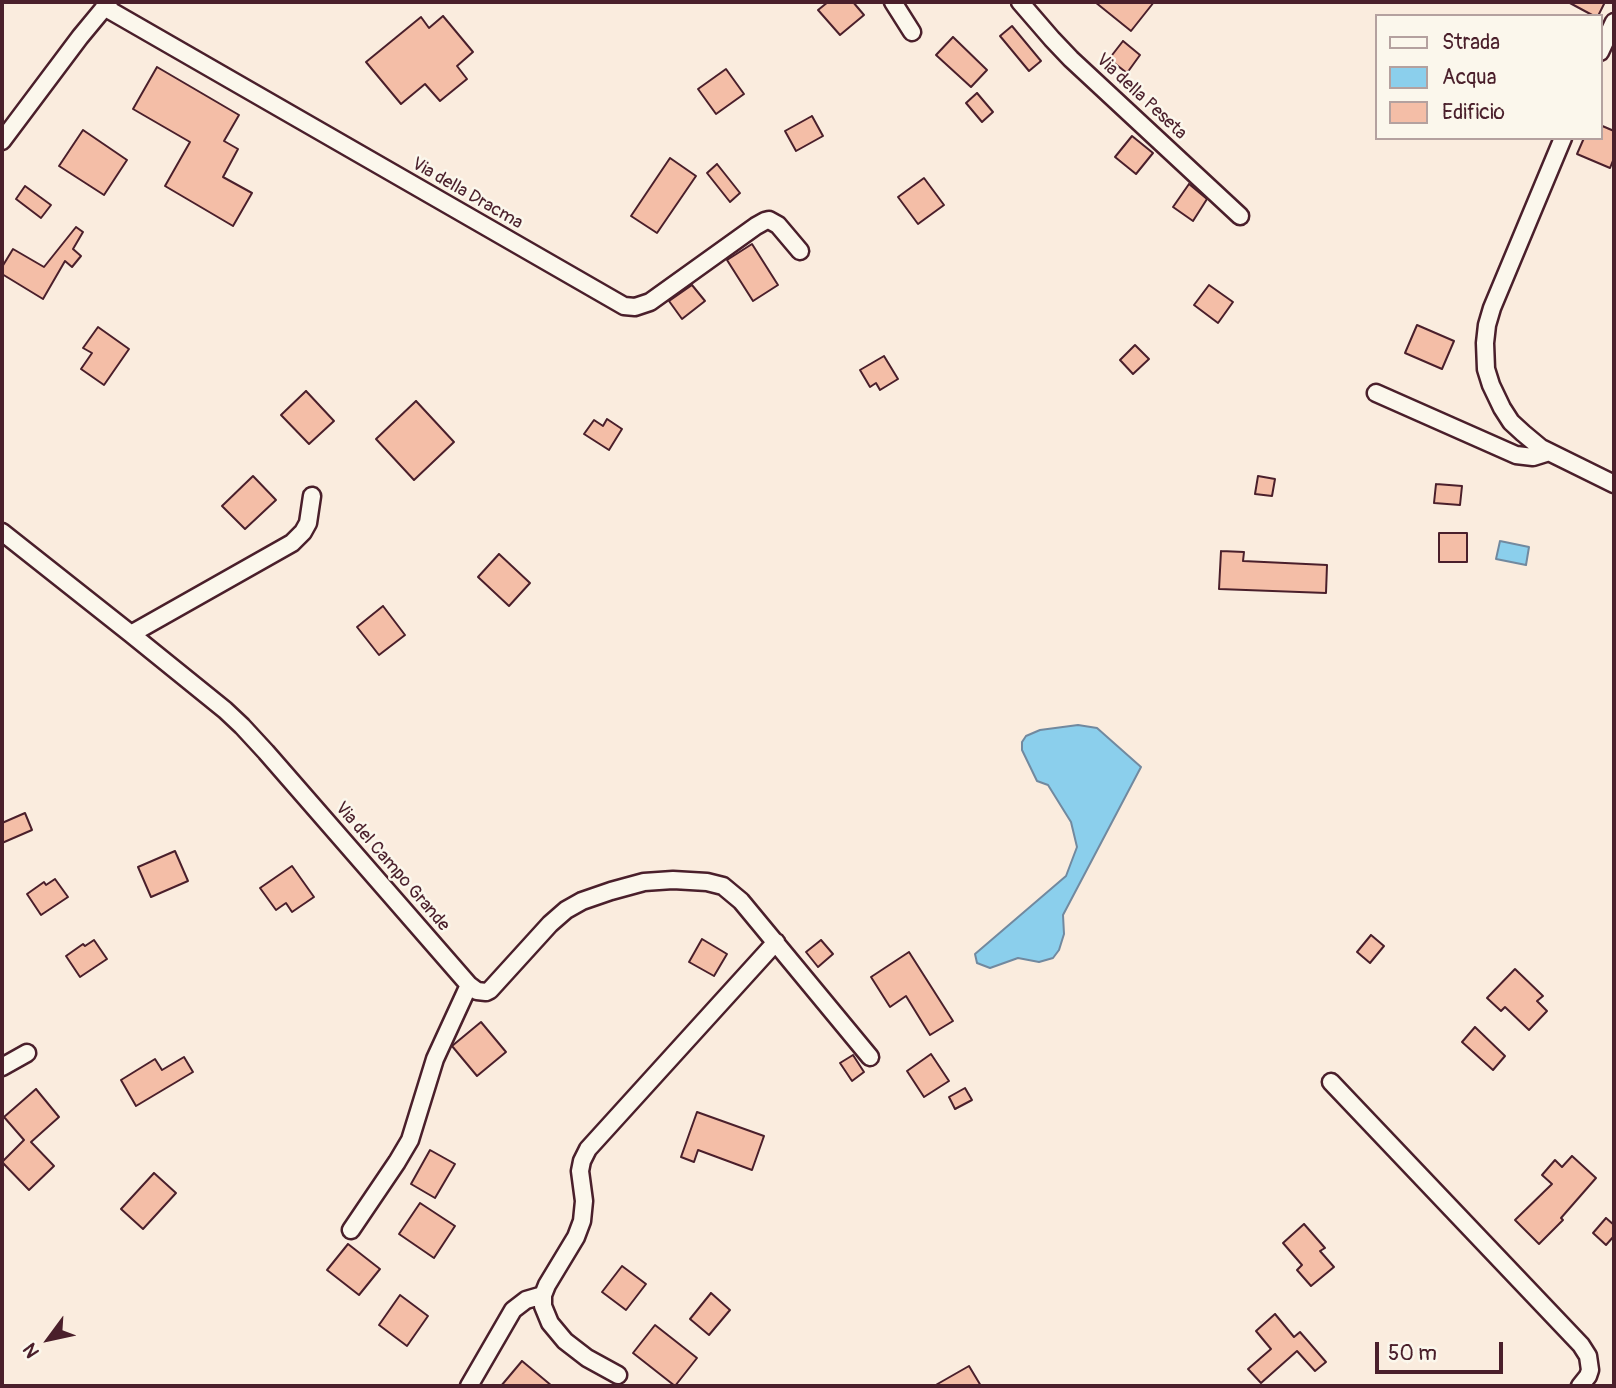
<!DOCTYPE html>
<style>
body{margin:0}
#map{position:relative;width:1616px;height:1388px;overflow:hidden;background:#faecde;font-family:Pangolin,sans-serif}
canvas{display:block}
.frame{position:absolute;inset:0;border:4px solid #4a1f2b;pointer-events:none}
.legend{position:absolute;left:1375px;top:14px;width:228px;height:126px;box-sizing:border-box;background:#fbf7ec;border:2px solid #b4a19f;margin:0;padding:9px 12px;list-style:none;font-size:21px;color:#4a1f2b}
.legend li{display:flex;align-items:center;gap:14px;height:35px}
.legend b{width:35px;border:2px solid #b4a19f}
.north{position:absolute;left:14px;top:1304px;width:70px;height:70px;-webkit-text-stroke:5px #fbf7ec;paint-order:stroke;rotate:237deg;font-size:19px;font-weight:700;line-height:28px;text-align:center;color:#4a1f2b}
.north::after{content:'';display:block;margin:auto;width:24px;height:32px;background:#4a1f2b;clip-path:polygon(50% 0,100% 100%,50% 72%,0 100%)}
.scale{position:absolute;left:1375px;top:1342px;width:128px;height:32px;box-sizing:border-box;border:4px solid #4a1f2b;border-top:0;padding-left:9px;font-size:21px;line-height:24px;white-space:nowrap;color:#4a1f2b;-webkit-text-stroke:5px #fbf7ec;paint-order:stroke}
</style>
<div id="map">
<canvas width="1616" height="1388"></canvas>
<div class="frame"></div>
<ul class="legend">
<li><b style="height:9px;background:#fbf7ec"></b>Strada</li>
<li><b style="height:19px;background:#8bcfec"></b>Acqua</li>
<li><b style="height:19px;background:#f4bea7"></b>Edificio</li>
</ul>
<div class="north">N</div>
<div class="scale">50 m</div>
</div>
<script>
const ctx = document.querySelector('canvas').getContext('2d');
ctx.lineJoin = 'round';
function fill(path, color) {
  ctx.fillStyle = color;
  ctx.fill(path, 'evenodd');
}
function shape(rows) {
  const path = new Path2D();
  for (const r of rows) {
    path.moveTo(r[0], r[1]);
    for (let i = 2; i < r.length; i += 2) path.lineTo(r[i], r[i + 1]);
  }
  return path;
}
function stroke(path, color, width, dash) {
  ctx.strokeStyle = color;
  ctx.lineWidth = width;
  ctx.lineCap = dash ? 'butt' : 'round';
  ctx.setLineDash(dash || []);
  ctx.stroke(path);
}
function write(font, color, halo, rows, align = 'center') {
  ctx.font = font + ' Pangolin,sans-serif';
  ctx.lineWidth = 5;
  ctx.setLineDash([]);
  ctx.textBaseline = 'middle';
  ctx.strokeStyle = halo;
  ctx.fillStyle = color;
  for (const [text, x, y, turn = 0] of rows) {
    ctx.save();
    ctx.translate(x, y);
    ctx.rotate((+turn || 0) * Math.PI / 180);
    ctx.textAlign = isNaN(turn) ? turn : align;
    if (halo) ctx.strokeText(text, 0, 0);
    ctx.fillText(text, 0, 0);
    ctx.restore();
  }
}
const water = shape([
 [1500,541,1529,547,1526,565,1496,559,1500,541],
 [1078,725,1097,728,1141,767,1063,915,1064,934,1059,950,1053,958,1039,962,1018,958,990,968,977,963,975,954,1066,876,1077,847,1071,822,1048,785,1037,781,1022,750,1022,742,1026,736,1040,730,1078,725]
]);
const building = shape([
 [828,2,853,2,864,15,840,35,818,10,828,2],
 [1095,2,1154,2,1131,31,1095,2],
 [1568,2,1605,2,1598,16,1594,16,1568,2],
 [443,16,473,52,457,66,467,79,440,101,425,84,401,104,366,62,421,17,429,28,443,16],
 [1012,26,1041,61,1029,71,1000,36,1012,26],
 [953,37,987,70,971,87,936,55,953,37],
 [1123,41,1140,55,1127,73,1109,59,1123,41],
 [157,67,239,115,224,141,238,149,223,177,252,193,233,226,165,186,190,142,133,109,157,67],
 [726,69,744,94,716,114,698,89,726,69],
 [977,93,993,112,982,122,966,103,977,93],
 [812,116,823,136,796,151,785,131,812,116],
 [1600,125,1614,131,1614,158,1610,168,1577,154,1584,138,1600,138,1600,125],
 [83,130,127,160,104,195,59,166,83,130],
 [1132,136,1153,153,1136,174,1115,157,1132,136],
 [670,158,696,176,657,233,631,216,670,158],
 [717,164,740,193,730,202,707,173,717,164],
 [924,178,944,205,918,224,898,197,924,178],
 [1189,184,1207,199,1193,221,1173,207,1189,184],
 [25,186,51,205,41,218,16,199,25,186],
 [76,227,83,232,73,249,81,256,72,267,65,261,43,299,2,274,2,267,13,249,44,267,76,227],
 [752,244,778,285,753,301,727,260,752,244],
 [692,285,705,301,682,319,669,301,692,285],
 [1209,285,1233,302,1218,323,1194,305,1209,285],
 [1417,325,1454,341,1442,369,1405,353,1417,325],
 [98,327,129,349,104,385,81,369,92,353,83,348,98,327],
 [1135,345,1149,359,1133,374,1120,360,1135,345],
 [884,356,898,379,880,390,876,383,870,387,860,370,884,356],
 [306,391,334,421,309,444,281,415,306,391],
 [416,401,454,442,414,480,376,439,416,401],
 [607,419,622,429,609,450,584,434,594,420,603,426,607,419],
 [253,476,276,500,245,529,222,506,253,476],
 [1258,476,1275,479,1272,496,1255,494,1258,476],
 [1436,484,1462,486,1460,505,1434,503,1436,484],
 [1439,533,1467,533,1467,562,1439,562,1439,533],
 [1221,551,1244,552,1243,561,1327,565,1326,593,1219,589,1221,551],
 [499,554,530,583,509,606,478,577,499,554],
 [383,606,405,635,379,655,357,627,383,606],
 [25,813,32,830,2,843,2,823,25,813],
 [175,851,188,881,151,897,138,867,175,851],
 [292,866,314,897,292,912,286,903,276,910,260,888,292,866],
 [55,879,68,897,41,915,27,894,44,882,46,885,55,879],
 [1371,935,1384,946,1370,963,1357,952,1371,935],
 [702,939,727,954,714,976,689,962,702,939],
 [94,940,107,959,80,977,66,956,83,944,85,946,94,940],
 [821,940,833,954,818,967,806,952,821,940],
 [909,952,953,1021,930,1035,906,996,890,1007,871,977,909,952],
 [1515,969,1543,996,1537,1001,1547,1011,1529,1030,1505,1007,1501,1011,1487,998,1515,969],
 [481,1022,506,1052,477,1076,452,1046,481,1022],
 [1475,1027,1505,1056,1493,1070,1462,1042,1475,1027],
 [931,1054,949,1081,924,1097,907,1071,931,1054],
 [853,1055,864,1072,852,1081,840,1063,853,1055],
 [184,1057,193,1072,136,1106,121,1080,155,1059,162,1070,184,1057],
 [965,1088,972,1100,955,1109,949,1097,965,1088],
 [36,1089,59,1117,31,1142,54,1166,29,1190,2,1162,24,1140,4,1117,36,1089],
 [697,1112,764,1136,752,1170,698,1150,694,1162,681,1157,697,1112],
 [430,1150,455,1164,435,1198,411,1184,430,1150],
 [1572,1156,1596,1178,1561,1218,1563,1220,1539,1244,1515,1220,1552,1184,1542,1175,1555,1160,1562,1167,1572,1156],
 [154,1173,176,1193,143,1229,121,1209,154,1173],
 [420,1203,455,1226,434,1258,399,1234,420,1203],
 [1606,1218,1614,1225,1614,1236,1606,1245,1593,1233,1606,1218],
 [1304,1224,1325,1248,1320,1251,1334,1267,1311,1286,1297,1270,1302,1265,1283,1243,1304,1224],
 [348,1244,380,1269,359,1295,327,1270,348,1244],
 [622,1266,646,1284,626,1310,602,1292,622,1266],
 [711,1293,730,1310,709,1335,690,1319,711,1293],
 [400,1295,428,1316,407,1346,379,1325,400,1295],
 [1275,1314,1294,1337,1300,1332,1326,1362,1315,1371,1297,1351,1261,1383,1248,1369,1271,1349,1256,1331,1275,1314],
 [655,1325,697,1358,675,1386,633,1353,655,1325],
 [522,1361,552,1386,501,1386,522,1361],
 [969,1366,981,1386,934,1386,969,1366]
]);
const minor = shape([
 [893,2,912,32],
 [1020,2,1052,39,1071,59,1240,216],
 [104,7,624,306,635,307,650,302,756,226,765,221,769,220,778,225,800,251],
 [1600,52,1614,22],
 [1563,138,1492,308,1487,325,1485,343,1486,369,1491,385,1502,408,1511,422,1523,433,1541,448,1614,484],
 [2,141,80,37,109,2],
 [1376,393,1516,455,1533,457,1549,452],
 [2,532,131,634,225,710,242,726,266,752,469,985,477,991,486,992,490,990,550,924,566,910,582,901,611,891,644,882,673,880,707,882,723,886,741,901,870,1057],
 [131,634,292,543,303,532,308,523,312,496],
 [2,1067,27,1053],
 [1331,1082,1581,1345,1588,1356,1590,1370,1588,1376,1580,1386],
 [351,1230,397,1162,410,1140,435,1059,469,985],
 [618,1375,587,1358,565,1341,550,1323,543,1306,543,1295,547,1285,576,1237,582,1221,584,1201,580,1171,582,1161,588,1149,776,942],
 [469,1386,513,1310,526,1300,543,1295]
]);
const streetNames = [
 ["Via della Peseta",1141,97,43],
 ["Via della Dracma",467,194,30],
 ["Via del Campo Grande",392,867,49]
];
fill(water, '#8bcfec');
stroke(water, '#71899f', 2);
fill(building, '#f4bea7');
stroke(building, '#4a1f2b', 2);
stroke(minor, '#4a1f2b', 21);
stroke(minor, '#fbf7ec', 16);
write('18px', '#4a1f2b', '#fbf7ec', streetNames);
</script>
